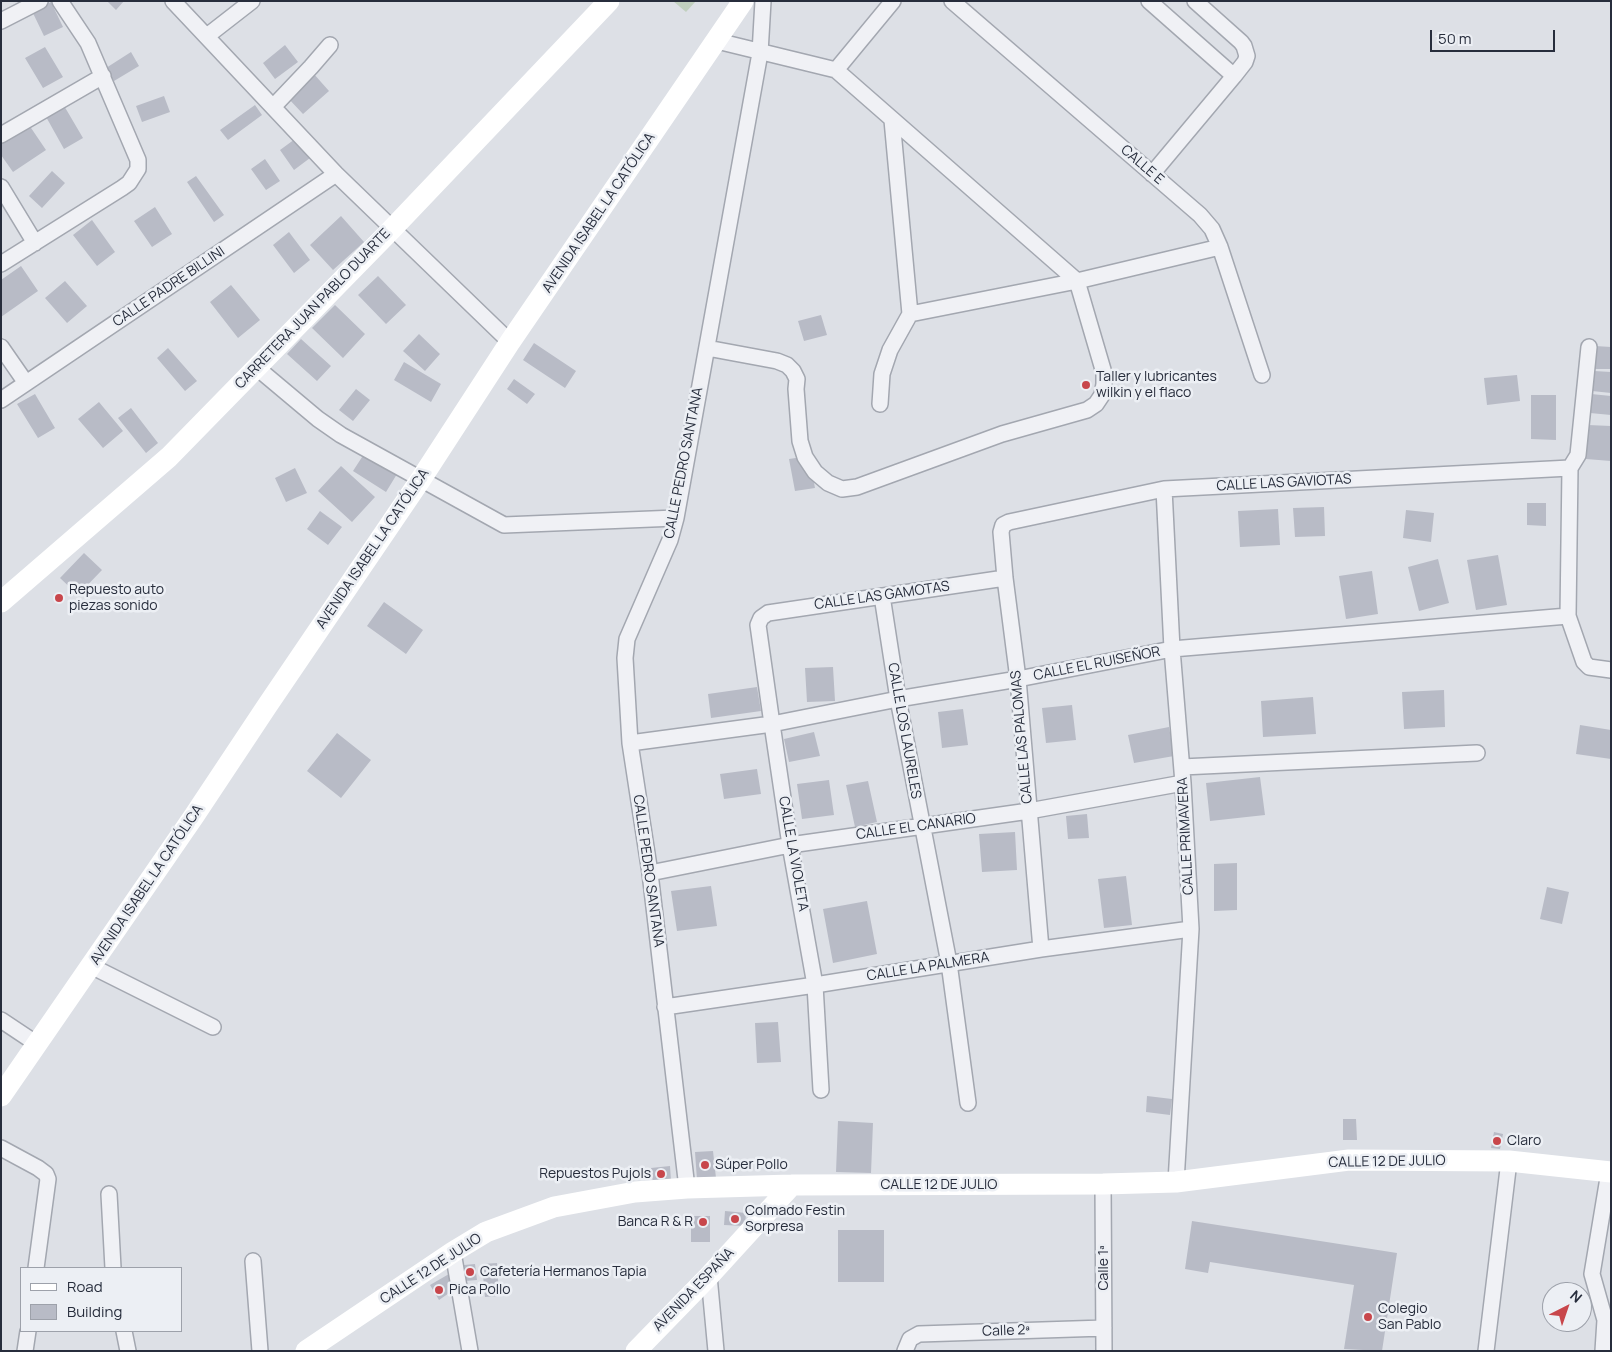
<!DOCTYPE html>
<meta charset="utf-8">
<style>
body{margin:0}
#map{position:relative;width:1612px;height:1352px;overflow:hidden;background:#dde0e6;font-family:Manrope,sans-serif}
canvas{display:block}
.frame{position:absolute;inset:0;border:2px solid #272d3c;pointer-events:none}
.legend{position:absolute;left:20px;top:1267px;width:162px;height:65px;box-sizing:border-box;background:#eceff4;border:1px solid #9da1aa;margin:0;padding:6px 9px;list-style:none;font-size:15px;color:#272d3c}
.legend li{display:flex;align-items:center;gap:10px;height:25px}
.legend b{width:25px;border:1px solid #9da1aa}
.north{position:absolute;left:1542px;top:1282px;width:50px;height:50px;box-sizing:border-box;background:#eceff4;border:1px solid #9da1aa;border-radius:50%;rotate:41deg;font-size:14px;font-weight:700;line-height:20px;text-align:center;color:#272d3c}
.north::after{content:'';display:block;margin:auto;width:18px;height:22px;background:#c8464b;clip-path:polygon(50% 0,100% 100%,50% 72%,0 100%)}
.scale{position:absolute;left:1430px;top:30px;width:125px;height:22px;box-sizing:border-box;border:2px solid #272d3c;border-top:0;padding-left:6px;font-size:15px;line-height:18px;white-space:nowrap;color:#272d3c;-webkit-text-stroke:4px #eceff4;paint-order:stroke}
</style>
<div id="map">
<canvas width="1612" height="1352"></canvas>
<div class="frame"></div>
<ul class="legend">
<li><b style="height:6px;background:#fff"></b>Road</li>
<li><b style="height:14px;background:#b8bbc6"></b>Building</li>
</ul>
<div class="north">N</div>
<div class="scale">50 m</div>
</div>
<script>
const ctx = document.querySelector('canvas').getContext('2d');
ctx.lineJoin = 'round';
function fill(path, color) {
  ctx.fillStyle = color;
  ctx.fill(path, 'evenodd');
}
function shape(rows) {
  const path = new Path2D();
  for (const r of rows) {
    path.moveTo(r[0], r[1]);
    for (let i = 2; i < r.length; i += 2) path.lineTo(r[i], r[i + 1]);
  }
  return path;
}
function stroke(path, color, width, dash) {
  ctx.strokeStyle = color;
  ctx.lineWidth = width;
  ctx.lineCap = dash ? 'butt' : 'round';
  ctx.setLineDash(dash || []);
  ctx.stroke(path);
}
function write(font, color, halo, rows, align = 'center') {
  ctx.font = font + ' Manrope,sans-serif';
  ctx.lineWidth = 5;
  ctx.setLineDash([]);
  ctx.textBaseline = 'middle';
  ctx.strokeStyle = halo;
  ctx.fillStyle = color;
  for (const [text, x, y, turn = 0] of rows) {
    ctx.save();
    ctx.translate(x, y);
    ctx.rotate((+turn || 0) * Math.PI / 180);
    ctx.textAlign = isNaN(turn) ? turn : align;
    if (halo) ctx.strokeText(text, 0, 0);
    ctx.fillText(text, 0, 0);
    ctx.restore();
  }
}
const green = shape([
 [673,1,696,1,686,12]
]);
const building = shape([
 [107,1,124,1,116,10],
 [51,2,63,27,44,36,32,11],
 [285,45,298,62,275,79,263,63],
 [45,47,63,77,43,88,25,58],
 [131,52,139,66,114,81,106,68],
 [313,73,329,91,303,114,287,97],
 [164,96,170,112,142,122,136,106],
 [63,104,83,138,64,149,45,115],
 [255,105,262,115,228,140,220,130],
 [27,122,46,150,13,172,1,155,1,139],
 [295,139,310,158,294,170,280,150],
 [265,159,280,181,266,190,251,169],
 [52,171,65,183,42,208,29,196],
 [196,176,224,215,214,222,187,182],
 [155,207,172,234,152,247,134,221],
 [341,216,364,242,333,270,310,245],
 [92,220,115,252,97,266,73,235],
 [289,232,310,260,294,273,273,245],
 [21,266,38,291,1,317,1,280],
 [378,276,406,305,386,324,358,295],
 [65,281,87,306,67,323,45,298],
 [231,285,260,320,238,338,210,302],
 [335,305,365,334,343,358,312,328],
 [821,315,827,335,804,341,798,321],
 [419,334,440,354,425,371,403,351],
 [301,339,331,366,317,381,287,354],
 [534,343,576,371,565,388,523,360],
 [1595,346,1611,347,1611,369,1595,369],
 [168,348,197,381,185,391,157,358],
 [404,362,441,384,431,402,394,380],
 [1594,371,1611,372,1611,393,1592,391],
 [1517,375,1520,401,1487,405,1484,378],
 [514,379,535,394,527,404,507,389],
 [356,389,370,400,353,421,339,410],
 [35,394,55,428,38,438,17,404],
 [1591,394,1611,396,1611,415,1590,413],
 [1531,395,1556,395,1556,440,1531,439],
 [99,402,123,431,103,448,78,419],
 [131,408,158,443,146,453,118,418],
 [1588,425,1611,426,1611,461,1586,459],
 [364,454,397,474,386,492,353,471],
 [809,456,815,488,795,491,789,459],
 [341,466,375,497,352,522,318,491],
 [295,468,307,493,286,502,275,478],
 [1527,503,1546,503,1546,526,1527,525],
 [1324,507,1325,536,1295,537,1293,508],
 [1278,509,1280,545,1240,547,1238,511],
 [1406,510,1434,513,1431,542,1403,538],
 [320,511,342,527,328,545,307,529],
 [84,553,102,570,78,595,60,578],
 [1498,555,1507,605,1476,610,1467,560],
 [1438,559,1449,603,1419,611,1408,567],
 [1372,571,1378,614,1346,619,1339,576],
 [384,602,423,630,406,654,367,626],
 [833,667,835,701,807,702,805,668],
 [757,687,761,711,711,718,708,694],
 [1444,690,1445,727,1404,729,1402,692],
 [1313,697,1316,734,1263,737,1261,701],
 [1072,705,1076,740,1046,743,1042,708],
 [963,709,968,745,942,748,938,712],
 [1580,725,1611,730,1611,759,1576,754],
 [1169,727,1174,756,1134,763,1128,735],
 [814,732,820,756,789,762,784,739],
 [337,733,371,760,341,798,307,771],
 [757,769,761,794,724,799,720,774],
 [1260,777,1265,815,1210,821,1206,783],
 [829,780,834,815,802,819,797,784],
 [868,781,877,822,855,827,846,785],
 [1087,814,1089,838,1068,839,1066,816],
 [1015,832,1017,870,982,872,979,834],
 [1237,863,1237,910,1214,911,1214,864],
 [1126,876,1132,925,1104,928,1098,879],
 [711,886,717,926,677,931,671,891],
 [1547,887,1569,892,1562,924,1540,919],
 [867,901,877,954,833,963,823,909],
 [778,1022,781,1062,757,1063,755,1023],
 [1147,1096,1172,1099,1170,1115,1146,1112],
 [1343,1119,1356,1119,1357,1140,1343,1140],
 [838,1121,873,1123,871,1173,836,1172],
 [1494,1132,1503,1134,1500,1149,1491,1148],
 [713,1151,716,1178,697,1180,695,1152],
 [670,1166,671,1181,653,1183,651,1168],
 [725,1211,746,1213,745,1226,724,1225],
 [691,1216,710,1216,710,1242,691,1242],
 [1192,1221,1397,1253,1382,1351,1344,1349,1354,1285,1210,1262,1208,1273,1185,1269],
 [838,1230,884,1230,884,1282,838,1282],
 [497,1263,499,1296,485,1297,482,1264],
 [475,1264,477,1280,465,1281,464,1265],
 [449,1274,452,1291,439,1300,430,1285]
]);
const street = shape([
 [173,1,336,174,510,342],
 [952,1,1200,215,1212,229,1220,247,1262,375],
 [1149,1,1234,76],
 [1,21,40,1],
 [207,36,252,1],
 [836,70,893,1],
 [273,107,311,67,330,45],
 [1,135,103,76],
 [1152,174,1234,76,1245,62,1247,56,1244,46,1241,42,1195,1],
 [1,187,35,243],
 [1,264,122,188,129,183,138,169,138,160,88,43,60,1],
 [910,314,1077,281,1220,247],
 [1,347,26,383],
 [1589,347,1578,455,1570,468,1568,616,1584,662,1589,667,1611,670],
 [707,348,777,361,787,365,793,371,797,379,796,389,800,441,805,457,815,472,828,483,842,489,857,487,1002,434,1087,410,1096,404,1102,395,1104,384,1104,373,1077,281,836,70,717,41],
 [256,367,318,419,341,435,504,525,676,518],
 [1,400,336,174],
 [880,404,882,374,890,350,910,314,892,120],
 [1164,489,1172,649,1183,783,1191,929,1176,1182],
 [882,596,898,699,949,963,968,1103],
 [630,743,772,724,898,699,1018,679,1172,649,1568,616],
 [1182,767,1477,753],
 [650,873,790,845,1029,811,1183,783],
 [1041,949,1018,679,1005,578,1001,532,1003,525,1009,522,1164,489,1570,468],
 [91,966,213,1027],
 [665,1007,815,985,1041,949,1191,929],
 [1,1020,37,1044],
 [821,1090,815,985,790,845,772,724,758,625,761,618,768,613,1005,578],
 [1,1148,38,1168,46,1174,48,1179,36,1268],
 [1103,1184,1104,1351],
 [687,1188,650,873,630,743,625,658,627,639,670,540,676,518,760,53,763,1],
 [109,1194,113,1268],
 [453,1252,470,1351],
 [253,1261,260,1351],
 [709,1276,716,1351],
 [124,1331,128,1351],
 [25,1351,28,1331],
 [905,1351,910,1339,919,1334,1104,1328],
 [1486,1351,1509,1161],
 [1603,1351,1605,1320,1592,1274,1609,1172]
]);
const secondary = shape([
 [1,602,169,457,392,229,609,1],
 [1,1096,194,816,267,706,421,479,510,342,743,1],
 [306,1351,453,1252,486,1232,554,1207,635,1192,687,1188,792,1185,1103,1184,1176,1182,1349,1160,1509,1161,1611,1172],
 [636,1351,709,1276,792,1185]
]);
const markers = [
 [1086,385,5,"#c8464b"],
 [59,598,5,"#c8464b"],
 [1497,1141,5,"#c8464b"],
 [705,1165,5,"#c8464b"],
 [661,1174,5,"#c8464b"],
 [735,1219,5,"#c8464b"],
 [703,1222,5,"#c8464b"],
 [470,1272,5,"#c8464b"],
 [439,1290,5,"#c8464b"],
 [1368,1317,5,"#c8464b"]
];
const streetNames = [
 ["CALLE E",1142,165,41],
 ["AVENIDA ISABEL LA CATÓLICA",599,213,-56],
 ["CALLE PADRE BILLINI",169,287,-34],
 ["CARRETERA JUAN PABLO DUARTE",313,309,-46],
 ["CALLE PEDRO SANTANA",684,463,-79],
 ["CALLE LAS GAVIOTAS",1284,483,-3],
 ["AVENIDA ISABEL LA CATÓLICA",373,549,-56],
 ["CALLE LAS GAMOTAS",882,596,-8],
 ["CALLE EL RUISEÑOR",1097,664,-11],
 ["CALLE LOS LAURELES",904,731,80],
 ["CALLE LAS PALOMAS",1022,737,-95],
 ["CALLE EL CANARIO",916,827,-8],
 ["CALLE PRIMAVERA",1186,836,-93],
 ["CALLE LA VIOLETA",793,854,80],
 ["CALLE PEDRO SANTANA",648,871,82],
 ["AVENIDA ISABEL LA CATÓLICA",147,885,-56],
 ["CALLE LA PALMERA",928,967,-9],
 ["CALLE 12 DE JULIO",1387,1162,-1],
 ["CALLE 12 DE JULIO",939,1185],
 ["Calle 1ª",1104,1268,-90],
 ["CALLE 12 DE JULIO",431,1269,-33],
 ["AVENIDA ESPAÑA",694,1290,-46],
 ["Calle 2ª",1006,1331,-2]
];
const poiNames = [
 ["Taller y lubricantes",1096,377],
 ["wilkin y el flaco",1096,393],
 ["Repuesto auto",69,590],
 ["piezas sonido",69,606],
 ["Claro",1507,1141],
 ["Súper Pollo",715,1165],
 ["Repuestos Pujols",651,1174,"right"],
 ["Colmado Festin",745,1211],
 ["Sorpresa",745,1227],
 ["Banca R & R",693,1222,"right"],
 ["Cafetería Hermanos Tapia",480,1272],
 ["Pica Pollo",449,1290],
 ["Colegio",1378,1309],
 ["San Pablo",1378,1325]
];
fill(green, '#c1d0bf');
fill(building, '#b8bbc6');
stroke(street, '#a3a7b0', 18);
stroke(street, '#f0f1f5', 15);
stroke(secondary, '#fff', 21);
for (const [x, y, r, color] of markers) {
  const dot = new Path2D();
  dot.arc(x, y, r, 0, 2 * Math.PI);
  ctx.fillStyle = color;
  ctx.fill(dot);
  stroke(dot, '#eceff4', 2);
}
write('14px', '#272d3c', '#eceff4', streetNames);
write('14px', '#272d3c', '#eceff4', poiNames, 'left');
</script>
